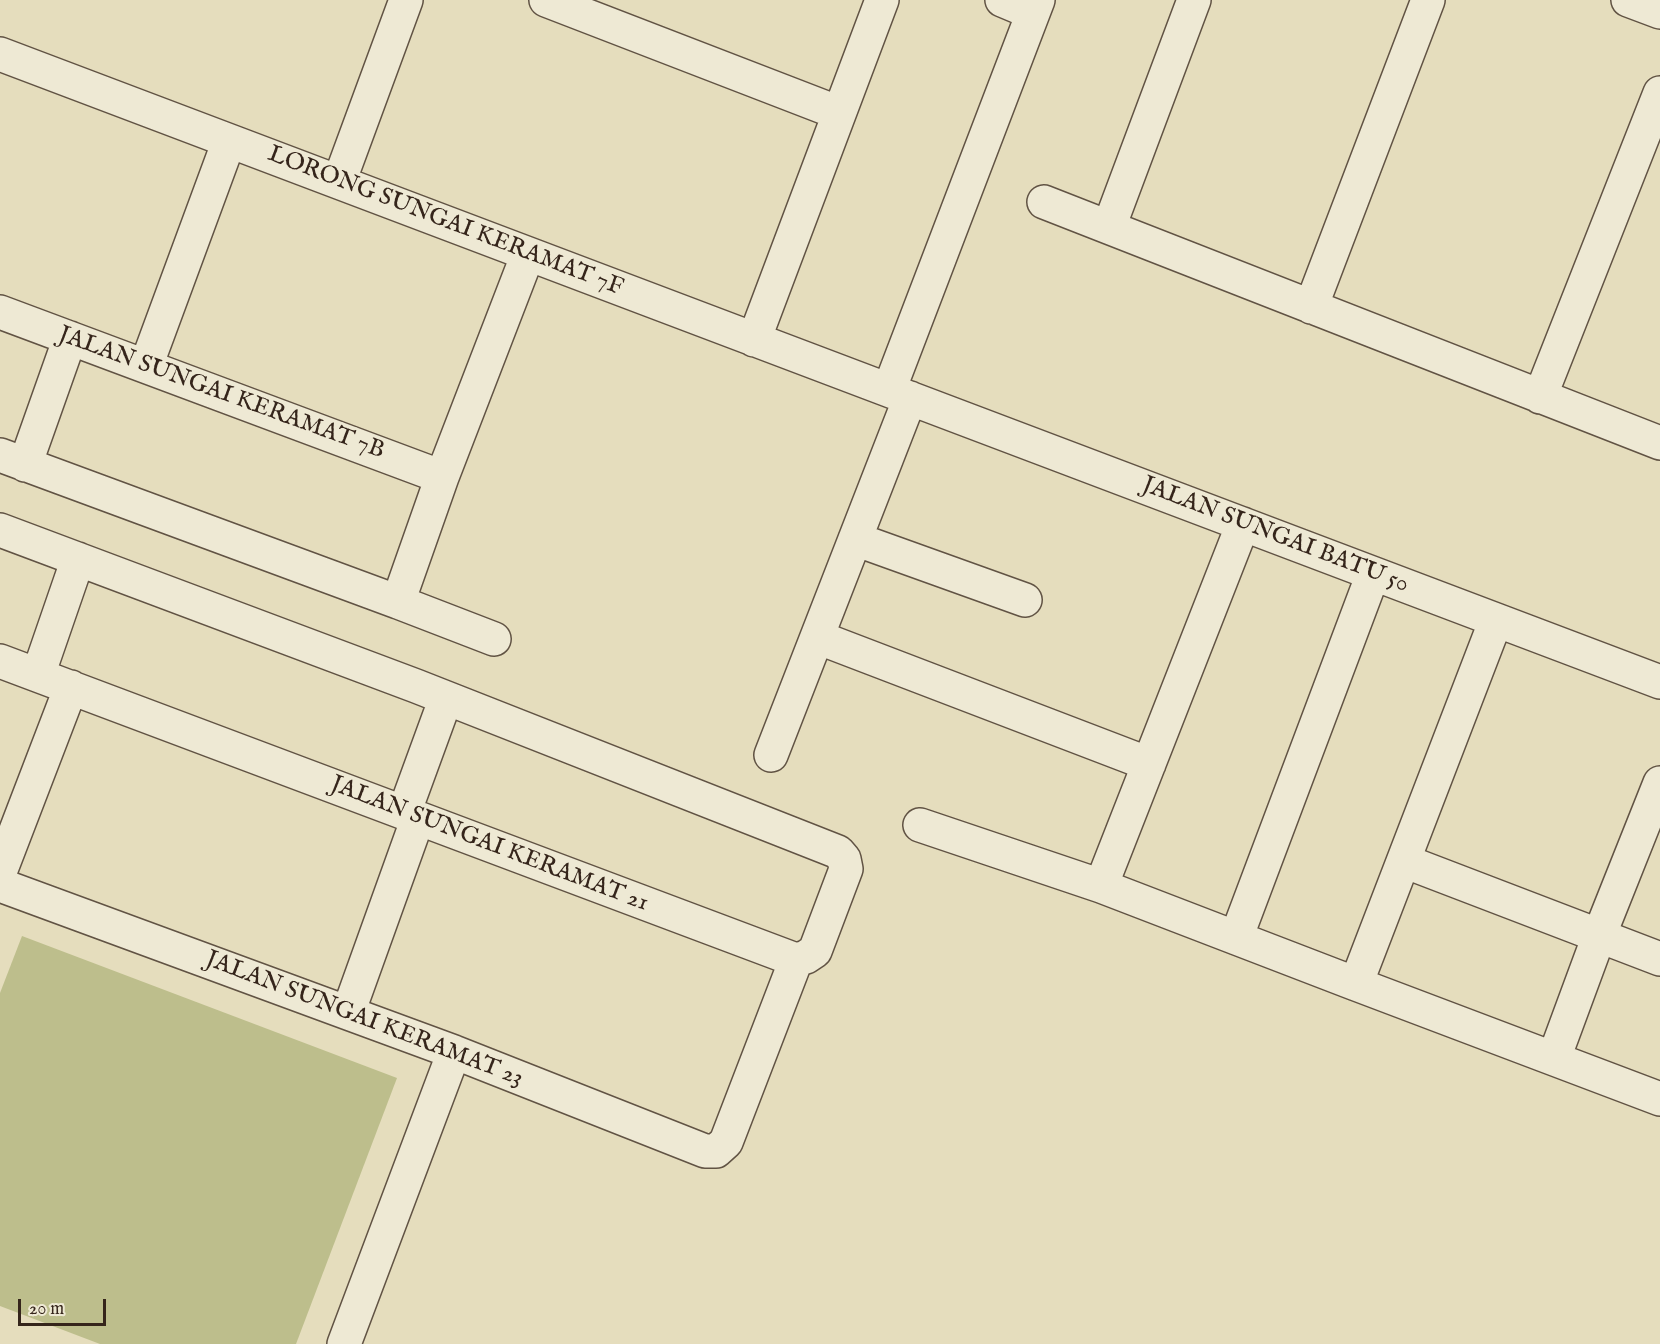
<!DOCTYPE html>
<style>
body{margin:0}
#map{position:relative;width:1660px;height:1344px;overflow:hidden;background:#e5ddbd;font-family:"IM FELL English",serif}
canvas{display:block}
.scale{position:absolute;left:18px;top:1299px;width:88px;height:27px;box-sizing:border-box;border:3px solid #35251b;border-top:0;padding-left:8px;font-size:18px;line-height:21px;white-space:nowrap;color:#35251b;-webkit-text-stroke:4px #eee9d4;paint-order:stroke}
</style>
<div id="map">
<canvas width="1660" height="1344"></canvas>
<div class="scale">20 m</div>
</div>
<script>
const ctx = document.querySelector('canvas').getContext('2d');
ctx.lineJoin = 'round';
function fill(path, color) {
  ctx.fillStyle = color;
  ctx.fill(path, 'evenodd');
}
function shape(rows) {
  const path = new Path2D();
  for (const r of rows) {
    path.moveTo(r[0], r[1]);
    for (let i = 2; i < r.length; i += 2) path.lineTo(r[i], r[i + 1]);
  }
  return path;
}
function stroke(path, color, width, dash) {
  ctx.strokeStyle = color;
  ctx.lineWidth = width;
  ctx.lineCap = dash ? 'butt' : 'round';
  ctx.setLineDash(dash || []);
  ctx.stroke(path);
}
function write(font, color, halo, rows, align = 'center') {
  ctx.font = font + ' "IM FELL English",serif';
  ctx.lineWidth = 5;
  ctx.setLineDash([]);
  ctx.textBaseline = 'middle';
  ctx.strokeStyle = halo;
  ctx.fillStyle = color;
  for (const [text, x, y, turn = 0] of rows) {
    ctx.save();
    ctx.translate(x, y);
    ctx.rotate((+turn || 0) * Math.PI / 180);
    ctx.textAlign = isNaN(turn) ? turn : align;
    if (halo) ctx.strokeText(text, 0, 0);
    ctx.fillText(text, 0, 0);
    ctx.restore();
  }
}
const green = shape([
 [22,936,397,1078,296,1344,100,1344,0,1306,0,993]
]);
const minor = shape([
 [546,0,839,113],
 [1002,0,1033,13],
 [1628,0,1660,12],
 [0,54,1660,682],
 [339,182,406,0],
 [1044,202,1660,443],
 [1109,227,1194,0],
 [1311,307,1428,0],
 [0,312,442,477],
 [754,340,882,0],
 [146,366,229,141],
 [889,390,1038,0],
 [1540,397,1660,93],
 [0,455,398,602,442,477,528,254],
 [25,465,70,338],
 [0,530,416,686,838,852,844,859,846,869,815,951,806,957,796,960],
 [855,539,1025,600],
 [398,602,494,639],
 [817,637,1149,764],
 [0,661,796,960],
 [38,675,78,559],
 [771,755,910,398],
 [404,813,446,698],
 [920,825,1101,886,1356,984,1496,620],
 [1404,861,1660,959],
 [0,872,71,687],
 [0,885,454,1052,705,1151,716,1151,726,1142,796,960],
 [1101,886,1243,524],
 [1236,938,1373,574],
 [1356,984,1660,1099],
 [348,1013,418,818],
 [1554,1058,1599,936,1660,783],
 [344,1344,454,1052]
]);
const streetNames = [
 ["LORONG SUNGAI KERAMAT 7F",445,222,21],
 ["JALAN SUNGAI KERAMAT 7B",221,394,20],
 ["JALAN SUNGAI BATU 50",1275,536,21],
 ["JALAN SUNGAI KERAMAT 21",489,845,21],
 ["JALAN SUNGAI KERAMAT 23",364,1020,21]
];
fill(green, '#bdbe8c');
stroke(minor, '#615344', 36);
stroke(minor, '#eee9d4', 33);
write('24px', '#35251b', '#eee9d4', streetNames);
</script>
